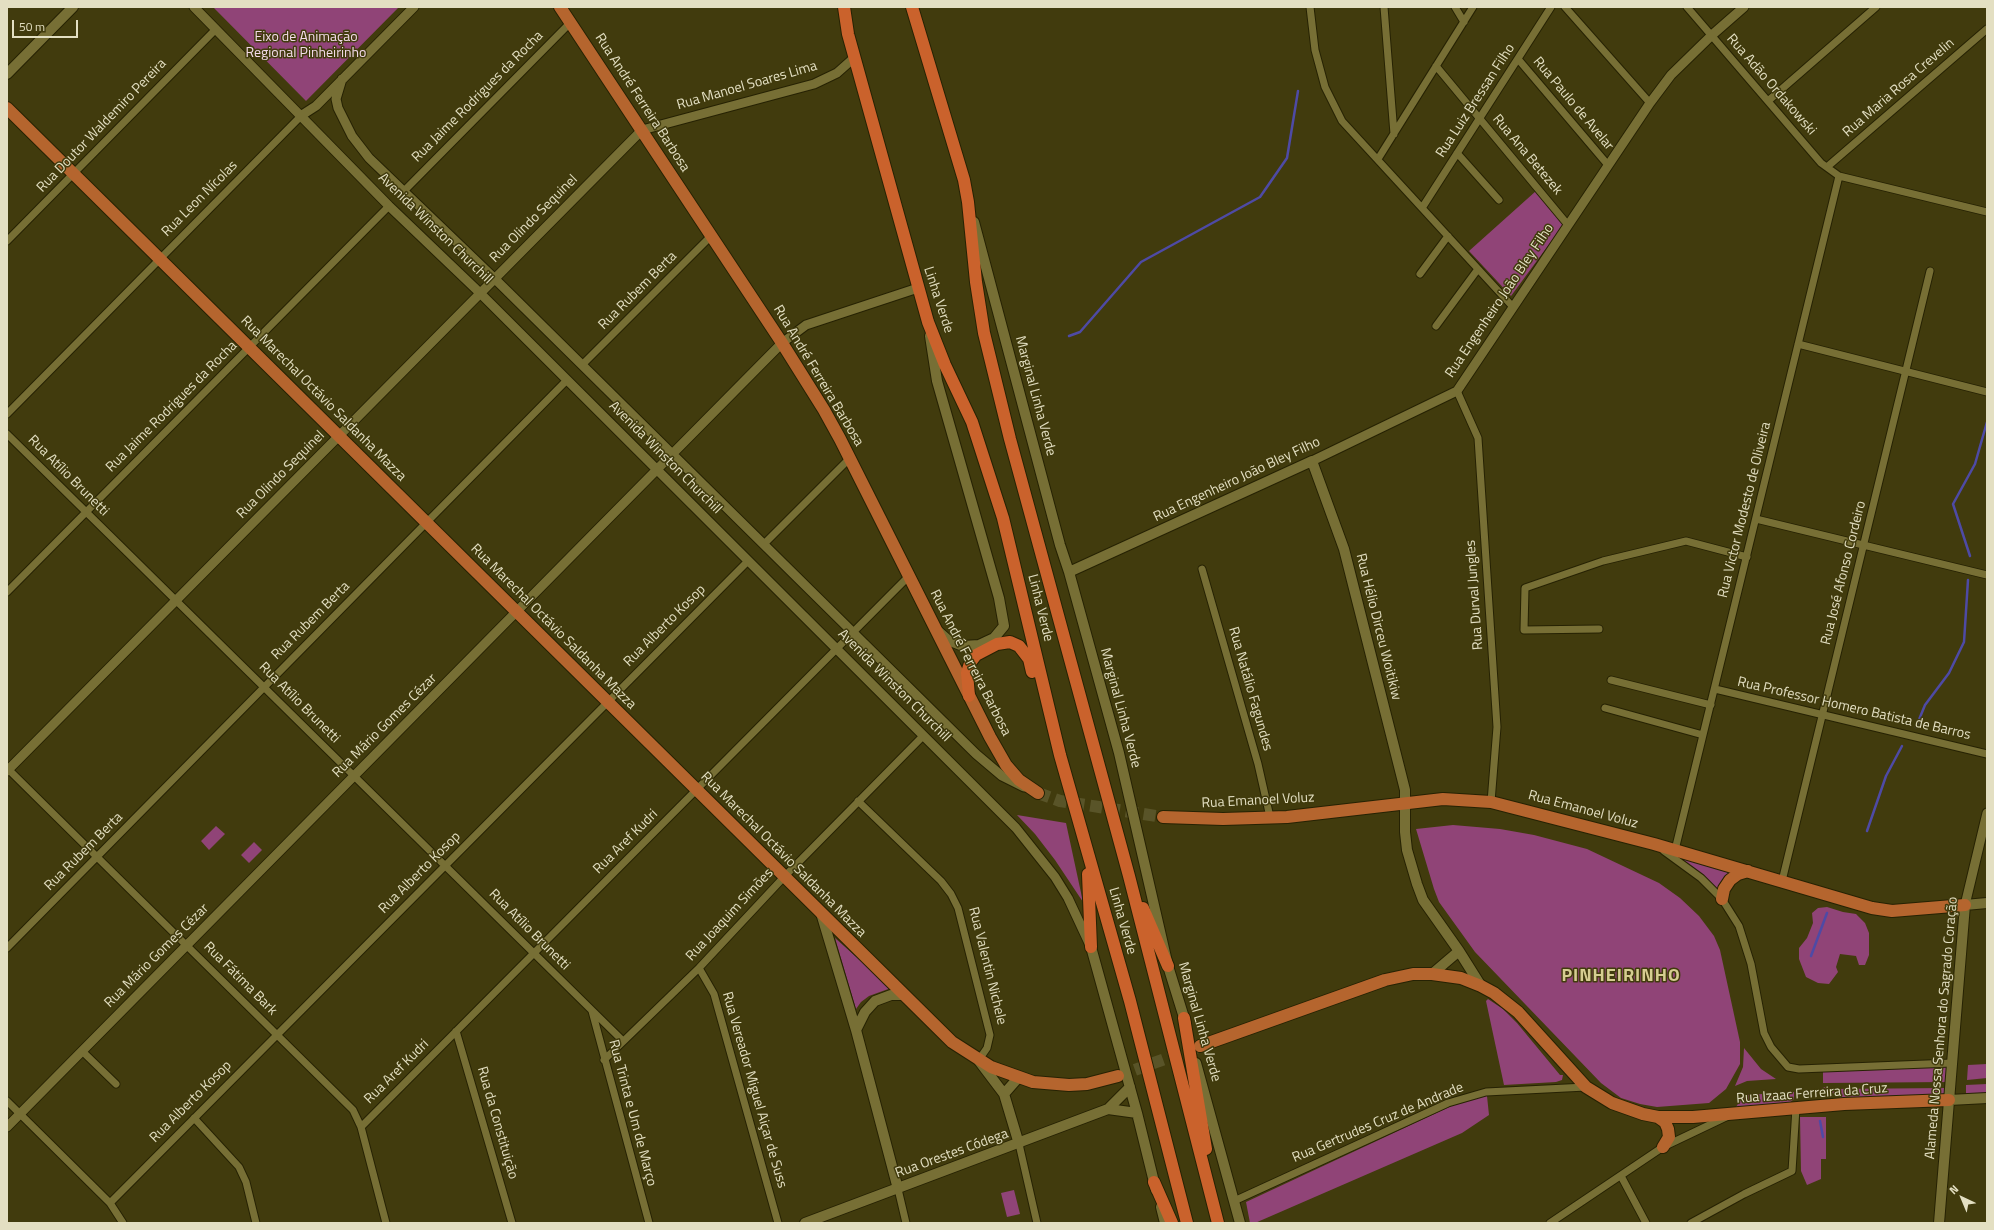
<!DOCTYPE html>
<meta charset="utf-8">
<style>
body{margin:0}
#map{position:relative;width:1994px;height:1230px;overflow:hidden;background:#413b0d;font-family:"Titillium Web",sans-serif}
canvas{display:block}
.frame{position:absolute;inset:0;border:8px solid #e3dfc2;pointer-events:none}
.north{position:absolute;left:1942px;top:1178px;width:40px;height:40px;-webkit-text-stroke:3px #413b0d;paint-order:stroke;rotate:316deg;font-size:11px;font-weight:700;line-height:16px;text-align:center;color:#e3dfc2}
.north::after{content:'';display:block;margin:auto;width:14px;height:18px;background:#e3dfc2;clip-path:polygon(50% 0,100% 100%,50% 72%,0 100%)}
.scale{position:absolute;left:12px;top:20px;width:66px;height:18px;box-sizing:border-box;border:2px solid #e3dfc2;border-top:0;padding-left:5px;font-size:12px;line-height:14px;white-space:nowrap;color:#e3dfc2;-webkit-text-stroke:3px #413b0d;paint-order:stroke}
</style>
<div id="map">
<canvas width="1994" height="1230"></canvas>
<div class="frame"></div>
<div class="north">N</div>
<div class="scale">50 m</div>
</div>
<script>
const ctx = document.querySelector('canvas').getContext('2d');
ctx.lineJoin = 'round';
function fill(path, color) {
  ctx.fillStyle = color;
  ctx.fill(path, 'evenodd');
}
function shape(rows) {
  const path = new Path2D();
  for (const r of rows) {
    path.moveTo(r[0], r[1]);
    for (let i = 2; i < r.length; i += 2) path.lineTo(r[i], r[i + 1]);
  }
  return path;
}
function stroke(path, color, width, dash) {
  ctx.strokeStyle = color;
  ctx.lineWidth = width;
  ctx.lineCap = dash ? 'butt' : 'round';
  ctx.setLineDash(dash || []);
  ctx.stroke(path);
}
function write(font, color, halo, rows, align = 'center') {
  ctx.font = font + ' "Titillium Web",sans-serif';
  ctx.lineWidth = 3;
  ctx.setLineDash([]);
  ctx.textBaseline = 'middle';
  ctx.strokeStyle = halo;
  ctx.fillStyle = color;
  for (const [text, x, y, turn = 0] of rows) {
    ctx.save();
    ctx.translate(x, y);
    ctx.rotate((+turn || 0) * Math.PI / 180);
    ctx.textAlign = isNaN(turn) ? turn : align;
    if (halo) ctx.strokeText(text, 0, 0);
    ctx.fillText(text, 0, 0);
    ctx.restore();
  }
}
const green = shape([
 [213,7,399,7,306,101],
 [1536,191,1564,224,1511,296,1469,251],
 [1017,815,1066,823,1083,902,1055,860,1035,834],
 [1453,825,1500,829,1534,835,1587,849,1659,883,1680,898,1699,916,1714,936,1720,950,1740,1042,1740,1064,1726,1089,1709,1103,1657,1107,1640,1104,1621,1098,1601,1083,1475,952,1439,902,1434,889,1416,829],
 [216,826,225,834,209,850,201,841],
 [254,842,262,850,249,863,241,855],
 [1685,855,1739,871,1720,892,1704,876,1682,860],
 [1827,907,1843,912,1856,914,1865,923,1869,933,1869,955,1865,965,1859,965,1856,956,1840,954,1836,967,1838,972,1829,984,1818,983,1806,977,1799,959,1799,948,1807,938,1813,923,1812,913,1818,908],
 [835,938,891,988,869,996,861,1002,856,1009],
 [1488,999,1503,1009,1517,1023,1560,1075,1563,1075,1562,1080,1556,1082,1504,1085,1486,1001],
 [1744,1048,1761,1069,1776,1079,1747,1081,1735,1086,1743,1067],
 [1987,1064,1987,1078,1967,1080,1968,1065],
 [1948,1066,1947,1082,1823,1083,1823,1068],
 [1987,1084,1987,1093,1966,1094,1966,1085],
 [1823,1087,1833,1089,1946,1088,1945,1097,1842,1099],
 [1794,1092,1794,1099,1788,1104,1736,1107,1741,1099,1746,1095],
 [1487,1096,1489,1115,1462,1133,1255,1223,1250,1223,1246,1202,1460,1102,1474,1097],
 [1800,1117,1826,1117,1826,1159,1821,1159,1821,1179,1807,1185,1801,1171],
 [1014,1190,1020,1214,1007,1217,1001,1193]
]);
const stream = shape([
 [1069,336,1080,332,1141,262,1260,197,1287,158,1298,91],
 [1970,556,1953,504,1975,464,1987,422],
 [1916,727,1925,705,1949,673,1964,642,1968,580],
 [1867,831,1886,776,1902,746],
 [1811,956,1827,913],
 [1820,1121,1823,1137]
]);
const primaryTunnel = shape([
 [1038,793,1060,801,1163,817],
 [1118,1076,1198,1047]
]);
const minor = shape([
 [1310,7,1315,50,1325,87,1342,121,1513,307],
 [1384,7,1394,134],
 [1455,7,1464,22],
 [1565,7,1650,103],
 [1687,7,1821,163,1839,176,1987,212],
 [1518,59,1608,165],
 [1436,66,1568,225],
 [1768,101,1876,7],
 [1457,153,1499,200],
 [1378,159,1473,7],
 [1827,167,1987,29],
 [404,191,571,22],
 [1422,208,1551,7],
 [7,241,216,29],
 [1420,274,1448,236],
 [1436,326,1478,269],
 [1798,344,1987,392],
 [582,365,711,236],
 [1457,391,1478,438,1497,727,1491,802],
 [7,414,302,115],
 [7,434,623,1041],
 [1756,519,1987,575],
 [764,544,850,458],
 [1202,569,1258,764,1270,817],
 [7,592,389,206],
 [1599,629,1524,630,1525,588,1603,561,1686,541,1747,557],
 [1611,680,1711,705],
 [1715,689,1987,754],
 [1605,708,1703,735],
 [7,768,353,1110,361,1127,386,1223],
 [858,801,941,881,951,894,958,908,990,1035,987,1048,978,1061],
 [1675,850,1839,176],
 [1664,851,1701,878,1722,899,1739,926,1751,964,1764,1033,1771,1047,1788,1067,1799,1069,1952,1063],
 [1782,881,1930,271],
 [7,948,567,380],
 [699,968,714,994,778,1223],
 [592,1011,649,1223],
 [456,1031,512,1223],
 [82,1051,116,1084],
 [604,1060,699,968,784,877,923,736],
 [7,1101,110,1203,123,1223],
 [194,1118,239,1167,246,1182,256,1223],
 [361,1127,909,576],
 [1019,1144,1037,1223],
 [1621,1176,1646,1223],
 [898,1189,906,1223],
 [1234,1201,1448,1103,1486,1092,1586,1087],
 [110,1203,748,561],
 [1550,1223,1663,1147,1726,1117],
 [1691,1223,1744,1194,1792,1171,1796,1108]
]);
const tertiary = shape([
 [194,7,389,206,480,293,1016,828,1055,877,1068,898,1089,943],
 [342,79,336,99,338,108,352,136,369,158,495,279,976,754,1002,776,1024,787],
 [302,115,316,106,414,7],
 [1312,461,1457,391,1650,103,1671,75,1712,35,1744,7],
 [7,771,642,130,814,84,837,73,855,57],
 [1965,905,1987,813],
 [7,1127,782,343,806,325,918,288]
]);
const secondary = shape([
 [7,74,73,7],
 [974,222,1060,545,1069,572,1119,753,1168,966,1186,1024],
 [930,336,937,381,999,598,1004,626,994,638,979,645,963,646,948,640,939,632],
 [1069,572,1312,461,1344,549,1405,790,1405,832,1407,850,1417,884,1423,900,1459,951,1481,986],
 [821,913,856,1030,898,1189],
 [1091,947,1137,1113,1156,1190],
 [1432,974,1459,951],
 [856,1030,865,1012,875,1001,891,995,904,995],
 [979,1061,1004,1094,1019,1144],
 [1196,1063,1240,1223],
 [1004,1094,1018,1078],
 [1949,1100,1987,1098],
 [1108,1109,1137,1113],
 [1161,1207,1165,1223],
 [805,1223,1108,1109,1130,1087],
 [1939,1223,1965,905,1987,903]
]);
const primary = shape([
 [560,7,782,343,824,410,840,439,990,737,1006,765,1019,780,1038,793],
 [7,108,952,1042,991,1067,1033,1082,1069,1085,1087,1084,1118,1076],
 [1163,817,1223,819,1287,817,1443,799,1491,802,1654,844,1872,908,1892,911,1965,905],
 [1722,899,1724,889,1730,880,1738,874,1748,871],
 [1200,1046,1385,980,1413,974,1432,974,1461,978,1481,986,1494,993,1518,1012,1586,1087,1612,1103,1643,1114,1658,1117,1693,1117,1844,1104,1949,1100],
 [1658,1117,1665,1122,1668,1129,1669,1137,1663,1147]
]);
const trunk = shape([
 [844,7,848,34,928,322,945,365,972,422,1003,518,1060,755,1130,1001,1187,1223],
 [912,7,964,180,968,202,976,282,984,333,1010,439,1129,876,1218,1223],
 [969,696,967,673,970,663,976,655,997,644,1010,642,1019,646,1029,659,1032,672],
 [1088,874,1091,947],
 [1143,908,1168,966],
 [1184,1018,1206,1149],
 [1154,1182,1172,1223]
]);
const parkNames = [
 ["Eixo de Animação",306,38],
 ["Regional Pinheirinho",306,54]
];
const streetNames = [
 ["Rua Adão Ordakowski",1771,85,49],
 ["Rua Manoel Soares Lima",747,86,-16],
 ["Rua Maria Rosa Crevelin",1899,88,-41],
 ["Rua Jaime Rodrigues da Rocha",478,97,-45],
 ["Rua Luiz Bressan Filho",1476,101,-57],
 ["Rua André Ferreira Barbosa",642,103,57],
 ["Rua Paulo de Avelar",1573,104,50],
 ["Rua Doutor Waldemiro Pereira",102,126,-46],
 ["Rua Ana Betezek",1527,155,50],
 ["Rua Leon Nícolas",200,199,-45],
 ["Rua Olindo Sequinel",534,219,-45],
 ["Avenida Winston Churchill",435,229,44],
 ["Rua Rubem Berta",638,291,-45],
 ["Linha Verde",938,300,72],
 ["Rua Engenheiro João Bley Filho",1500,301,-56],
 ["Rua André Ferreira Barbosa",818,376,59],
 ["Marginal Linha Verde",1035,396,75],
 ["Rua Marechal Octávio Saldanha Mazza",323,399,45],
 ["Rua Jaime Rodrigues da Rocha",172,407,-45],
 ["Avenida Winston Churchill",665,458,45],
 ["Rua Olindo Sequinel",281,475,-45],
 ["Rua Atílio Brunetti",68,476,45],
 ["Rua Engenheiro João Bley Filho",1237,480,-25],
 ["Rua Victor Modesto de Oliveira",1745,510,-76],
 ["Rua José Afonso Cordeiro",1844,573,-76],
 ["Rua Durval Jungles",1475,595,-94],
 ["Linha Verde",1040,608,76],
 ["Rua Rubem Berta",311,621,-45],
 ["Rua Alberto Kosop",665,626,-45],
 ["Rua Marechal Octávio Saldanha Mazza",553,627,45],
 ["Rua Hélio Dirceu Woitikiw",1378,627,76],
 ["Rua André Ferreira Barbosa",970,663,63],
 ["Avenida Winston Churchill",894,686,45],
 ["Rua Natálio Fagundes",1250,689,74],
 ["Rua Atílio Brunetti",299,703,45],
 ["Marginal Linha Verde",1120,708,75],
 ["Rua Professor Homero Batista de Barros",1854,709,13],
 ["Rua Mário Gomes Cézar",385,726,-45],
 ["Rua Emanoel Voluz",1258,801,-3],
 ["Rua Emanoel Voluz",1583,810,15],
 ["Rua Aref Kudri",626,842,-45],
 ["Rua Rubem Berta",84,852,-45],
 ["Rua Marechal Octávio Saldanha Mazza",783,855,45],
 ["Rua Alberto Kosop",420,873,-45],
 ["Rua Joaquim Simões",730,915,-47],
 ["Linha Verde",1122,921,74],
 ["Rua Atílio Brunetti",529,930,45],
 ["Rua Mário Gomes Cézar",157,956,-45],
 ["Rua Valentin Nichele",987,966,76],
 ["Rua Fátima Bark",240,979,45],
 ["Marginal Linha Verde",1199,1022,74],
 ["Alameda Nossa Senhora do Sagrado Coração",1942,1028,-85],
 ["Rua Aref Kudri",397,1072,-45],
 ["Rua Vereador Miguel Aiçar de Suss",754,1090,74],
 ["Rua Izaac Ferreira da Cruz",1812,1094,-4],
 ["Rua Alberto Kosop",191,1102,-45],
 ["Rua Trinta e Um de Março",632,1113,75],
 ["Rua da Constituição",497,1123,74],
 ["Rua Gertrudes Cruz de Andrade",1378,1123,-23],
 ["Rua Orestes Códega",952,1154,-20]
];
const districtNames = [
 ["PINHEIRINHO",1621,977]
];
fill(green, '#904477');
stroke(stream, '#4e4aa5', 2.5);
stroke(primaryTunnel, '#595428', 12, [12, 6]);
stroke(minor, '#262203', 9);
stroke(tertiary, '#262203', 11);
stroke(secondary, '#262203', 12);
stroke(primary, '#262203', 14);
stroke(trunk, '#262203', 14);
stroke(minor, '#776f35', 7);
stroke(tertiary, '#776f35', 9);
stroke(secondary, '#776f35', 10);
stroke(primary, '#b5652e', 12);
stroke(trunk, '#ca622c', 12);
write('14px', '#f4dbea', '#413b0d', parkNames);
write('14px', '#e3dfc2', '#413b0d', streetNames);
ctx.letterSpacing = '1px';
write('bold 18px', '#d6cd91', '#413b0d', districtNames);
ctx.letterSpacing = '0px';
</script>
